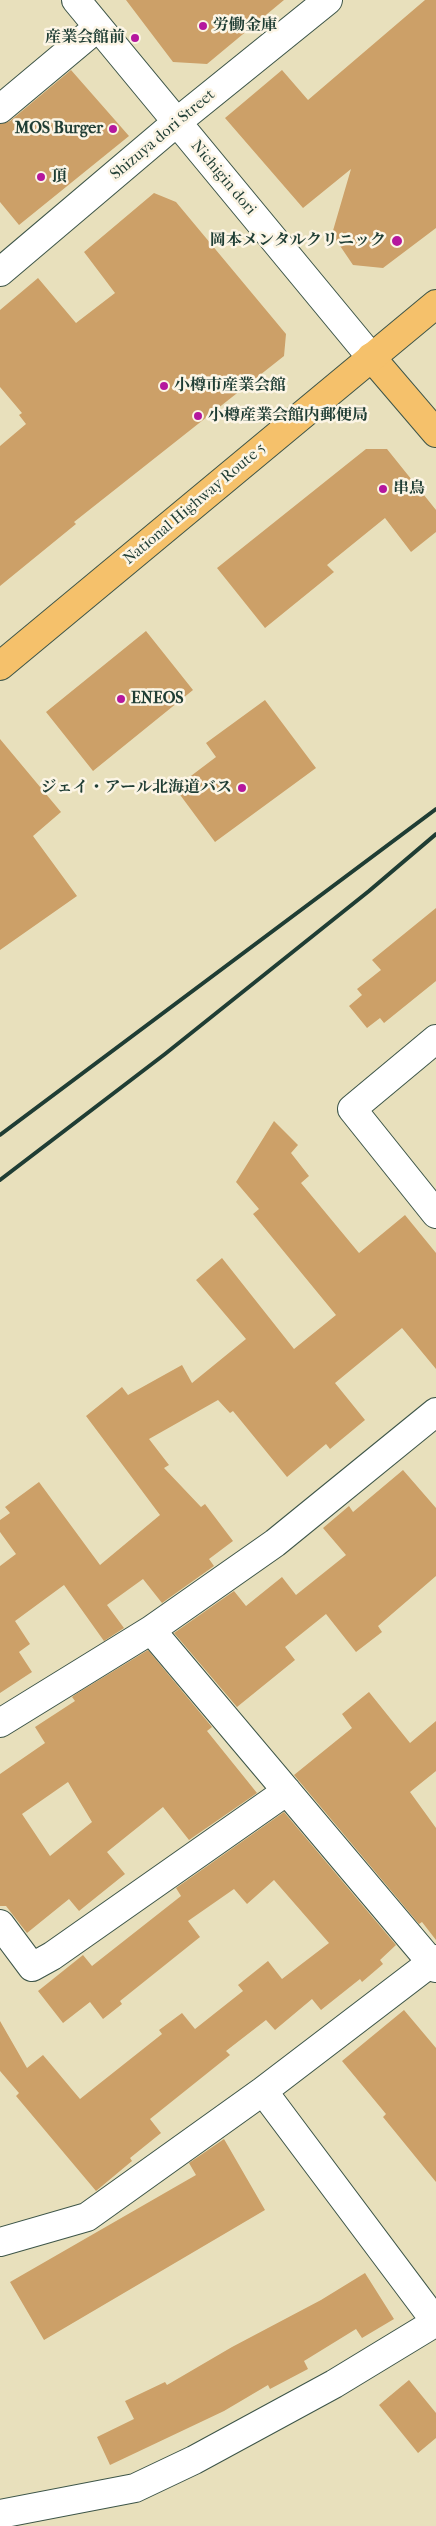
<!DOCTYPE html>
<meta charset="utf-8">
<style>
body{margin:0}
canvas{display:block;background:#e8e0bc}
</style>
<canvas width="436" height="2526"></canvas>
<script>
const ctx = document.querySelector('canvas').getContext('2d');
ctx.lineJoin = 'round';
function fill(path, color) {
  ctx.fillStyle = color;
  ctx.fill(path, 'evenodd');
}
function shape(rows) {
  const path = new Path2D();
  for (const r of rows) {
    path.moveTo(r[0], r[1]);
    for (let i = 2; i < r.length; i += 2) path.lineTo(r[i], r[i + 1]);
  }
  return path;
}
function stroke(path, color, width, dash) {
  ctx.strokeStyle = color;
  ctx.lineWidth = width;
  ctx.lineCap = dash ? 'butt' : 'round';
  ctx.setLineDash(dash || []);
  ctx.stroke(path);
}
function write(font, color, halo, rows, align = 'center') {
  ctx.font = font + ' "IM FELL French Canon","Noto Serif JP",serif';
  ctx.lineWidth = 5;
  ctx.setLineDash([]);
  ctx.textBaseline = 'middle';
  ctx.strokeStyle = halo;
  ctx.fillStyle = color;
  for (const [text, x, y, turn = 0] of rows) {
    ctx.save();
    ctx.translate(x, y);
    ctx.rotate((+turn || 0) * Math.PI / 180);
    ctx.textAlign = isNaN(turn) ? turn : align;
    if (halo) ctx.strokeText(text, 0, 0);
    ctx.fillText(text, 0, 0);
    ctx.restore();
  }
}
const building = shape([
 [126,0,284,0,207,64,173,62],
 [425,0,436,0,436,228,383,268,353,265,332,234,351,169,303,208,225,118,282,70,308,100],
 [71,70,129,136,19,225,0,202,0,124,10,121],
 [154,193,176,202,286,334,284,356,74,522,76,524,0,586,0,446,26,424,19,415,22,413,0,387,0,310,38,278,76,323,115,293,84,252],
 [366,449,387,449,436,510,436,532,411,552,385,518,327,565,334,572,265,628,217,568],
 [146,631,193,690,93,771,46,712],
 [265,700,316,768,215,842,175,788,216,757,206,743],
 [0,739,61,812,33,836,77,896,0,950],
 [436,908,436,981,384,1023,380,1018,367,1028,349,1006,362,995,357,989,381,970,372,960],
 [274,1121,298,1145,291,1153,309,1176,301,1183,359,1253,405,1215,436,1253,436,1369,402,1328,335,1383,365,1420,330,1449,326,1444,287,1477,233,1411,230,1413,218,1400,149,1439,169,1465,164,1468,201,1507,205,1504,233,1541,209,1559,214,1566,162,1603,143,1579,107,1605,124,1628,104,1641,64,1585,15,1621,30,1644,19,1652,32,1672,0,1693,0,1566,16,1554,0,1532,0,1520,10,1513,5,1507,39,1482,100,1565,160,1515,86,1416,122,1387,128,1395,182,1365,192,1383,246,1339,196,1280,222,1258,294,1349,336,1315,253,1214,259,1209,236,1182],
 [403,1470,436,1508,436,1576,378,1626,382,1632,356,1652,326,1614,285,1647,295,1660,237,1707,174,1633,234,1591,246,1606,282,1577,296,1595,346,1555,323,1528,349,1506,353,1512],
 [148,1650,212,1727,207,1731,257,1793,189,1840,163,1807,107,1852,125,1874,79,1911,69,1899,27,1933,6,1906,0,1906,0,1774,45,1743,35,1727,75,1701,72,1697,76,1694],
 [68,1782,92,1822,50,1856,22,1814],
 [369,1692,410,1743,436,1721,436,1771,410,1792,436,1828,436,1940,422,1922,419,1924,294,1775,352,1728,342,1714],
 [284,1812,396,1945,380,1960,383,1964,362,1982,360,1979,321,2010,312,1999,275,2030,266,2020,226,2051,230,2055,150,2119,161,2133,130,2158,132,2161,96,2191,16,2096,19,2093,0,2071,0,2021,27,2068,43,2055,80,2099,162,2034,159,2030,182,2013,195,2029,243,1991,238,1985,268,1961,282,1979,329,1943,274,1880,247,1904,234,1889,188,1921,200,1937,120,2001,122,2004,103,2019,90,2002,63,2023,38,1991,83,1955,92,1966,181,1896,176,1888],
 [404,2010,436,2048,436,2182,383,2117,386,2114,342,2061],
 [224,2139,265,2210,44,2340,10,2282,196,2175,189,2163],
 [365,2273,394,2319,362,2338,356,2329,304,2361,308,2369,270,2389,268,2385,224,2411,110,2465,97,2437,134,2419,125,2401,165,2382,167,2385,232,2347,321,2300],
 [409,2380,436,2413,436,2438,418,2453,379,2405]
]);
const minor = shape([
 [76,0,371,357],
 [0,109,98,27],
 [0,272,177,122,328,0],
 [436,1039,352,1109,436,1214],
 [151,1630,436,1968],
 [0,1723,151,1630,275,1543,436,1412],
 [0,1924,32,1967,52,1956,287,1791],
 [263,2091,436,2322],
 [0,2242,87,2217,263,2091,436,1959],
 [0,2514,135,2488,194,2460,334,2384,436,2322]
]);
const major = shape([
 [371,357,436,433]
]);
const highway = shape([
 [0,666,436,304]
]);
const rail = shape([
 [0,1135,436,809],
 [0,1180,165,1054,369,891,436,834]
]);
const markers = [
 [203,26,5,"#b5179e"],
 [135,38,5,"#b5179e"],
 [113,129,5,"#b5179e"],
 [41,177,5,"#b5179e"],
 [397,241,6,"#b5179e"],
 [164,386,5,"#b5179e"],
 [198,416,5,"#b5179e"],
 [383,489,5,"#b5179e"],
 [121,699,5,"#b5179e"],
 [242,788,5,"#b5179e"]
];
const poiNames = [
 ["労働金庫",213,26],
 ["産業会館前",125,38,"right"],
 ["MOS Burger",103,129,"right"],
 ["頂",51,177],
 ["岡本メンタルクリニック",386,241,"right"],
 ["小樽市産業会館",174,386],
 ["小樽産業会館内郵便局",208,416],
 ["串鳥",393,489],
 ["ENEOS",131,699],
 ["ジェイ・アール北海道バス",232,788,"right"]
];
const streetNames = [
 ["Shizuya dori Street",163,135,-40],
 ["Nichigin dori",223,178,50],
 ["National Highway Route 5",195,504,-40]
];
fill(building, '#cca068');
stroke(minor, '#3d5548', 30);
stroke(major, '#3d5548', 30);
stroke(highway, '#3d5548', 30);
stroke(minor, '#fff', 28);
stroke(major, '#f5c16b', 28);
stroke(highway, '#f5c16b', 28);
stroke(rail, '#1f3d34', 4);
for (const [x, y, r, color] of markers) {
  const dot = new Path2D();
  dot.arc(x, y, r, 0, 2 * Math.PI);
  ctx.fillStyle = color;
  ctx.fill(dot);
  stroke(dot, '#fcf5e5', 2);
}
write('bold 16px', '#1f3d34', '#fcf5e5', poiNames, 'left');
write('16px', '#1f3d34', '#fcf5e5', streetNames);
</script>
